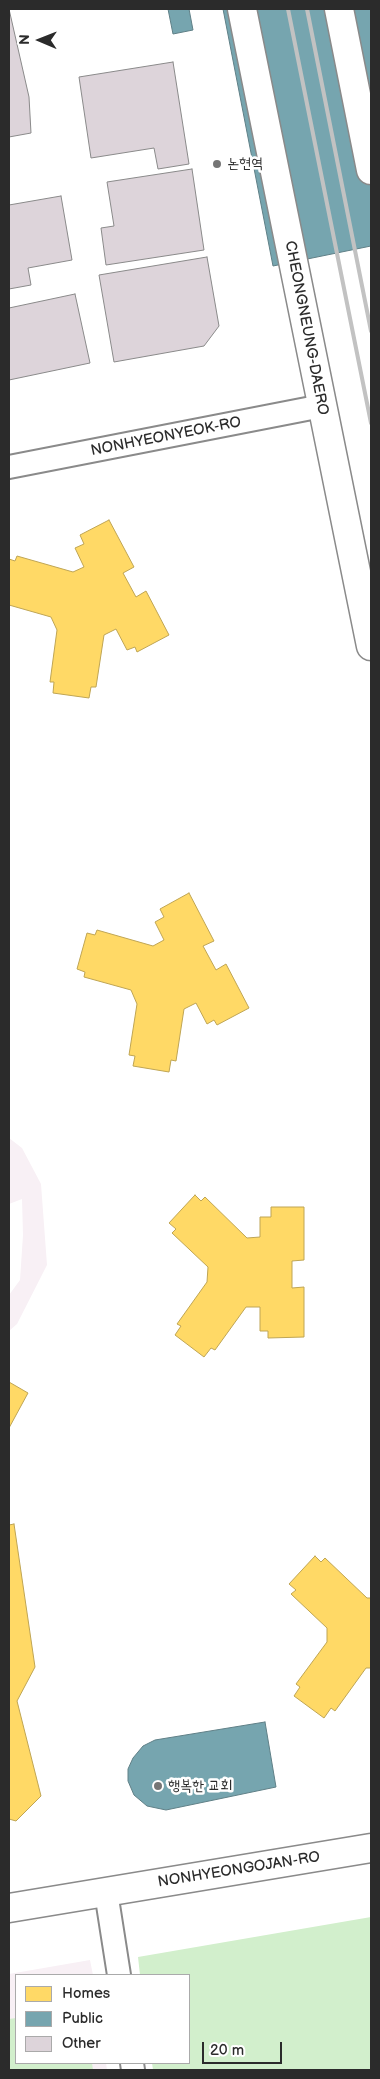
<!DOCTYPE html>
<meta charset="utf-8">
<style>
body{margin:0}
#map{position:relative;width:380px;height:2079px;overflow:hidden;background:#fff;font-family:"Balsamiq Sans",sans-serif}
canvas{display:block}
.frame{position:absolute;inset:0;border:10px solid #2b2b2b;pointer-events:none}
.legend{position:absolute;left:15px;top:1974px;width:175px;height:90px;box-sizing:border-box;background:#fff;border:1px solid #aaa;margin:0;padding:6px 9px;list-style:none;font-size:15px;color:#2b2b2b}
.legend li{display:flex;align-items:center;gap:10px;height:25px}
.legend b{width:25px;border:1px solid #aaa}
.north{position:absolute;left:15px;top:15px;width:50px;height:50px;-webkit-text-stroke:4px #fff;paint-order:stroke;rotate:271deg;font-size:14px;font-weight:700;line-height:20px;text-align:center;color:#2b2b2b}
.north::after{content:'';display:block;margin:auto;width:18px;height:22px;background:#2b2b2b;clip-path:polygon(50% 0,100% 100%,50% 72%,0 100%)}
.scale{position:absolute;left:202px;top:2042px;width:80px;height:22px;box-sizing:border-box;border:2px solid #2b2b2b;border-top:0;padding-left:6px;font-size:15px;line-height:18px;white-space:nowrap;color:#2b2b2b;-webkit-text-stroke:4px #fff;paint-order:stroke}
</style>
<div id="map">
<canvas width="380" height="2079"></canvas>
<div class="frame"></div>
<ul class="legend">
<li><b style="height:14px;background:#ffd966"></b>Homes</li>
<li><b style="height:14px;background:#76a5af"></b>Public</li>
<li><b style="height:14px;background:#ddd4da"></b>Other</li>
</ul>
<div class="north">N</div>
<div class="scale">20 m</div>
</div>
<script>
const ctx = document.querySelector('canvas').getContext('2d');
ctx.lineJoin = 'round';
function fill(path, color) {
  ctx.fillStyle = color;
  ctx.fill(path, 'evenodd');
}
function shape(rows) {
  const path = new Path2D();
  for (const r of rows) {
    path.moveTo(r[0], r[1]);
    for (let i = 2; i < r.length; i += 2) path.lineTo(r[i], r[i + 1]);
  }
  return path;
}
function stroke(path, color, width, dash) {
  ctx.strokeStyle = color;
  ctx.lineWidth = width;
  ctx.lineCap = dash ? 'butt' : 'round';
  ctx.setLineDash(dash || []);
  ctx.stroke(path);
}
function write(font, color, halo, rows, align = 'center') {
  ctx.font = font + ' "Balsamiq Sans","Poor Story",sans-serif';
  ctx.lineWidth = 5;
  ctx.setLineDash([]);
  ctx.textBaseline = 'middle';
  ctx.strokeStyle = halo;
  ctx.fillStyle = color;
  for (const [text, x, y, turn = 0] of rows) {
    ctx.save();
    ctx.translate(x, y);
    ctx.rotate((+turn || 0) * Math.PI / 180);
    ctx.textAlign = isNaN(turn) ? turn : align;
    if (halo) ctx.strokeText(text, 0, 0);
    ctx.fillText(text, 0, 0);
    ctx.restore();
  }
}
const built = shape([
 [9,1138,22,1148,41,1184,47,1265,17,1324,9,1331,9,1295,20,1280,23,1235,22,1199,9,1204],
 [90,1960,93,1975,16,1975,16,2063,106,2063,107,2070,9,2070,9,1974]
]);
const green = shape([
 [371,1917,371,2070,153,2070,152,2063,189,2063,189,1975,140,1975,138,1957],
 [16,2018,16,2063,92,2063,93,2070,9,2070,9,2019]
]);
const homes = shape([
 [109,520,134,567,123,573,136,597,146,591,169,635,137,652,135,647,127,650,116,629,104,635,96,687,91,687,89,698,53,693,54,682,50,682,57,630,51,617,9,605,9,559,15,561,17,556,73,572,84,567,75,548,84,544,80,535,109,520],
 [189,893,214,941,203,946,216,970,226,964,249,1008,217,1025,214,1020,207,1024,196,1003,184,1009,176,1061,171,1060,169,1072,133,1066,135,1056,129,1055,137,1004,131,990,84,977,85,972,77,969,87,933,95,935,97,930,153,946,164,940,155,922,164,917,160,909,189,893],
 [195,1195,201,1201,205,1197,247,1238,260,1237,260,1217,271,1217,271,1207,304,1207,304,1260,292,1261,292,1288,304,1287,304,1337,268,1338,268,1331,260,1331,260,1307,246,1307,215,1350,211,1348,204,1357,175,1335,181,1326,177,1324,207,1282,208,1267,172,1233,176,1229,169,1223,195,1195],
 [9,1382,28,1393,9,1428,9,1382],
 [14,1524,35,1667,17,1701,41,1796,16,1821,9,1819,9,1525,14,1524],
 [315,1556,321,1562,325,1558,367,1598,371,1598,371,1668,366,1668,335,1711,331,1708,324,1718,294,1696,300,1687,296,1684,327,1642,327,1628,291,1594,296,1590,289,1584,315,1556]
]);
const public = shape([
 [168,9,189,9,193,30,173,34,168,9],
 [223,9,371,9,371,246,273,266,223,9],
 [265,1722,276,1787,166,1810,147,1806,134,1795,128,1781,128,1769,133,1758,143,1746,155,1740,265,1722]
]);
const building = shape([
 [9,9,29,97,31,133,9,137,9,9],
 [173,62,189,164,158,169,154,148,91,158,79,77,173,62],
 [192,169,204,250,106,265,101,228,114,226,107,182,192,169],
 [61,196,72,260,28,268,31,285,9,289,9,205,61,196],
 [207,257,219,326,204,346,114,362,99,275,207,257],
 [75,294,90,363,9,380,9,308,75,294]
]);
const street = shape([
 [9,467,322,406],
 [106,1892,119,1975],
 [132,2063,133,2070]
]);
const secondary = shape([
 [242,9,371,646],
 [339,9,371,170],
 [9,1908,371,1848]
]);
const rail = shape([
 [288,9,371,423],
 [307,9,371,331]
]);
const markers = [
 [217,164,5,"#757575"],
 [158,1786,5,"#757575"]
];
const poiNames = [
 ["논현역",227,164],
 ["행복한 교회",168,1786]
];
const streetNames = [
 ["CHEONGNEUNG-DAERO",306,328,79],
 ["NONHYEONYEOK-RO",166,437,-11],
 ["NONHYEONGOJAN-RO",239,1870,-9]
];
fill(built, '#f8f0f5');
fill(green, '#d2efcc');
fill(homes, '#ffd966');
stroke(homes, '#bfa554', 1);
fill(public, '#76a5af');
stroke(public, '#608087', 1);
fill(building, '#ddd4da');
stroke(building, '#8a8a8a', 1);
stroke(street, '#8a8a8a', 26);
stroke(secondary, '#8a8a8a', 31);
stroke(street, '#fff', 22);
stroke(secondary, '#fff', 28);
stroke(rail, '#c2c2c2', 4);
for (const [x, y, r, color] of markers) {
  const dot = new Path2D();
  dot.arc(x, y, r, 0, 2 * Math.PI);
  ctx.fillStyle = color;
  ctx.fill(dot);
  stroke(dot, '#fff', 2);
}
write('15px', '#2b2b2b', '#fff', poiNames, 'left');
write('15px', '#2b2b2b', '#fff', streetNames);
</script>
